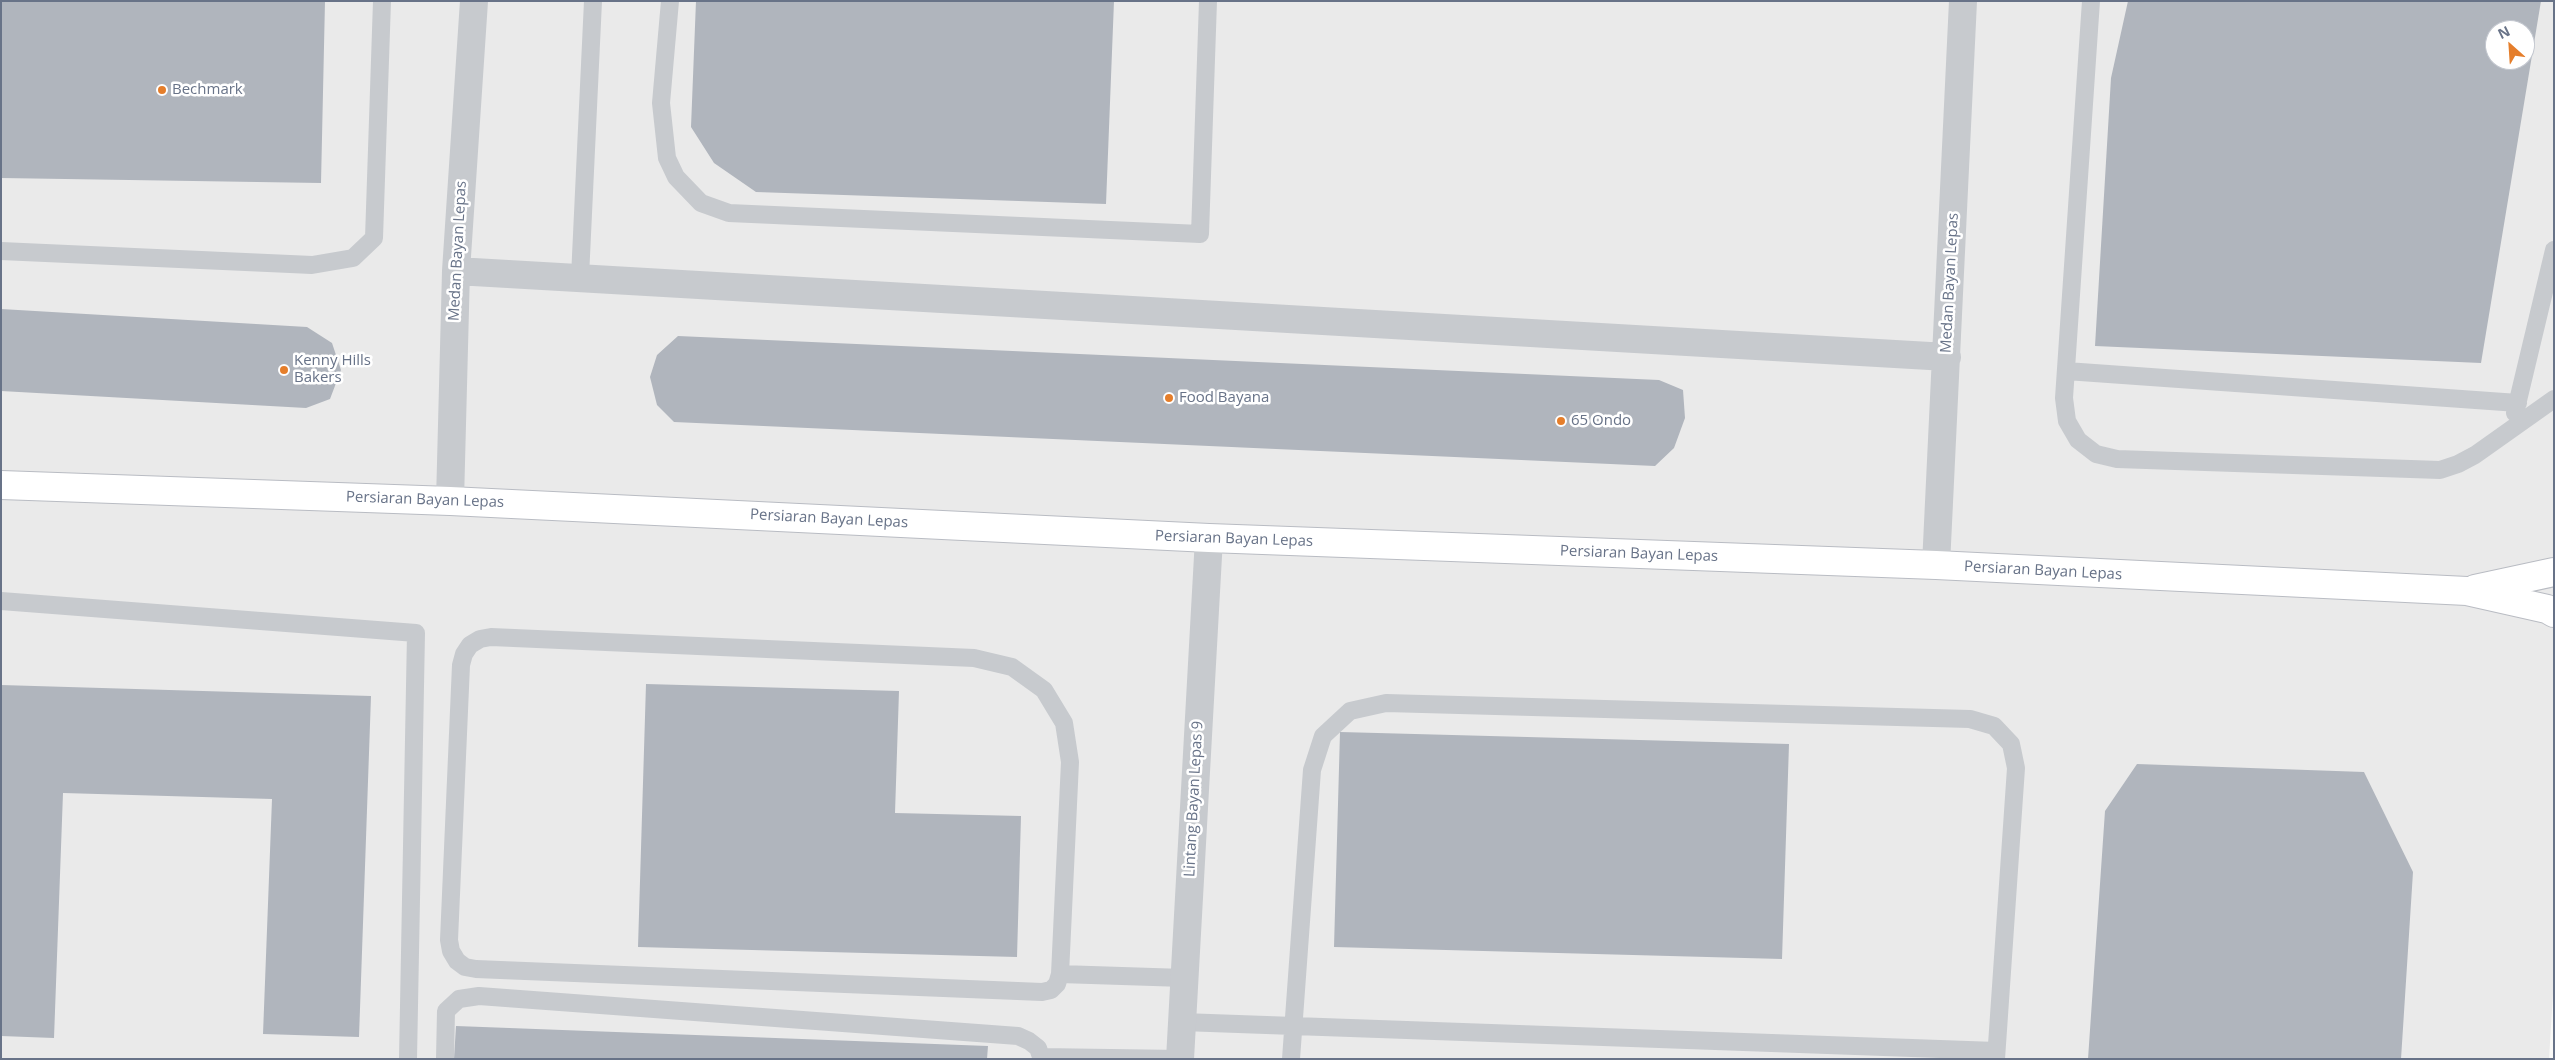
<!DOCTYPE html>
<style>
body{margin:0}
#map{position:relative;width:2555px;height:1060px;overflow:hidden;background:#f9f9f7;font-family:"Open Sans",sans-serif}
canvas{display:block}
.frame{position:absolute;inset:0;border:2px solid #687388;pointer-events:none}
.north{position:absolute;left:2485px;top:20px;width:50px;height:50px;box-sizing:border-box;background:#fff;border:1px solid #c3c7cf;border-radius:50%;rotate:334deg;font-size:14px;font-weight:700;line-height:20px;text-align:center;color:#687388}
.north::after{content:'';display:block;margin:auto;width:18px;height:22px;background:#e57e2b;clip-path:polygon(50% 0,100% 100%,50% 72%,0 100%)}
</style>
<div id="map">
<canvas width="2555" height="1060"></canvas>
<div class="frame"></div>
<div class="north">N</div>
</div>
<script>
const ctx = document.querySelector('canvas').getContext('2d');
ctx.lineJoin = 'round';
function fill(path, color) {
  ctx.fillStyle = color;
  ctx.fill(path, 'evenodd');
}
function shape(rows) {
  const path = new Path2D();
  for (const r of rows) {
    path.moveTo(r[0], r[1]);
    for (let i = 2; i < r.length; i += 2) path.lineTo(r[i], r[i + 1]);
  }
  return path;
}
function stroke(path, color, width, dash) {
  ctx.strokeStyle = color;
  ctx.lineWidth = width;
  ctx.lineCap = dash ? 'butt' : 'round';
  ctx.setLineDash(dash || []);
  ctx.stroke(path);
}
function write(font, color, halo, rows, align = 'center') {
  ctx.font = font + ' "Open Sans",sans-serif';
  ctx.lineWidth = 5;
  ctx.setLineDash([]);
  ctx.textBaseline = 'middle';
  ctx.strokeStyle = halo;
  ctx.fillStyle = color;
  for (const [text, x, y, turn = 0] of rows) {
    ctx.save();
    ctx.translate(x, y);
    ctx.rotate((+turn || 0) * Math.PI / 180);
    ctx.textAlign = isNaN(turn) ? turn : align;
    if (halo) ctx.strokeText(text, 0, 0);
    ctx.fillText(text, 0, 0);
    ctx.restore();
  }
}
const built = shape([
 [1,1,2554,1,2554,977,2549,1059,1,1059],
 [2495,30,2525,30,2525,60,2495,60]
]);
const building = shape([
 [1,1,325,1,321,183,1,178],
 [696,1,1114,1,1106,204,756,192,714,163,691,127],
 [2128,1,2541,1,2481,363,2095,346,2111,78],
 [2495,30,2525,30,2525,60,2495,60],
 [1,309,307,327,332,343,341,370,330,399,306,408,1,391],
 [678,336,1659,380,1683,390,1685,418,1674,448,1655,466,674,422,657,405,650,377,657,355],
 [646,684,899,691,895,813,1021,816,1017,957,638,947],
 [1,685,371,696,359,1037,263,1034,272,799,63,793,54,1038,1,1036],
 [1340,732,1789,744,1782,959,1334,947],
 [2137,764,2364,772,2413,872,2401,1059,2088,1059,2105,811],
 [456,1026,988,1046,987,1059,454,1059]
]);
const lane = shape([
 [670,1,661,103,667,158,676,177,701,203,729,213,1200,234,1208,1],
 [2091,1,2064,398,2067,421,2078,440,2096,454,2117,459,2440,470,2458,464,2475,455,2554,399],
 [1,251,312,265,353,258,374,238,382,1],
 [580,277,593,1],
 [2066,371,2518,403],
 [2515,413,2554,250],
 [1,601,416,633,408,1059],
 [1060,974,1057,984,1051,990,1042,992,476,969,465,967,457,961,451,951,449,940,461,665,464,654,470,645,480,639,491,637,974,658,1012,667,1044,690,1064,723,1070,762,1060,974,1184,978],
 [1182,1022,1996,1051],
 [445,1059,446,1011,459,999,479,996,1018,1036,1029,1041,1038,1048,1041,1057,1180,1059],
 [1291,1059,1312,770,1323,736,1350,711,1386,703,1970,719,1994,726,2011,744,2016,768,1996,1059]
]);
const street = shape([
 [456,271,1947,357],
 [450,501,456,271,474,1],
 [1936,565,1963,1],
 [1180,1059,1209,538]
]);
const secondary = shape([
 [1,485,450,501,1209,538,1936,565,2467,591,2547,609,2554,613],
 [2475,589,2554,572]
]);
const markers = [
 [162,90,5,"#e57e2b"],
 [284,370,5,"#e57e2b"],
 [1169,398,5,"#e57e2b"],
 [1561,421,5,"#e57e2b"]
];
const poiNames = [
 ["Bechmark",172,90],
 ["Kenny Hills",294,361],
 ["Bakers",294,378],
 ["Food Bayana",1179,398],
 ["65 Ondo",1571,421]
];
const streetNames = [
 ["Medan Bayan Lepas",458,251,-87],
 ["Medan Bayan Lepas",1950,283,-87],
 ["Persiaran Bayan Lepas",425,500,2],
 ["Persiaran Bayan Lepas",829,519,3],
 ["Persiaran Bayan Lepas",1234,539,2],
 ["Persiaran Bayan Lepas",1639,554,2],
 ["Persiaran Bayan Lepas",2043,571,3],
 ["Lintang Bayan Lepas 9",1194,799,-87]
];
fill(built, '#eaeaea');
fill(building, '#b0b5bd');
stroke(secondary, '#b9bcc3', 30);
stroke(lane, '#c7cace', 18);
stroke(street, '#c7cace', 28);
stroke(secondary, '#fff', 28);
for (const [x, y, r, color] of markers) {
  const dot = new Path2D();
  dot.arc(x, y, r, 0, 2 * Math.PI);
  ctx.fillStyle = color;
  ctx.fill(dot);
  stroke(dot, '#fff', 2);
}
write('15px', '#687388', '#fff', poiNames, 'left');
write('15px', '#687388', '#fff', streetNames);
</script>
